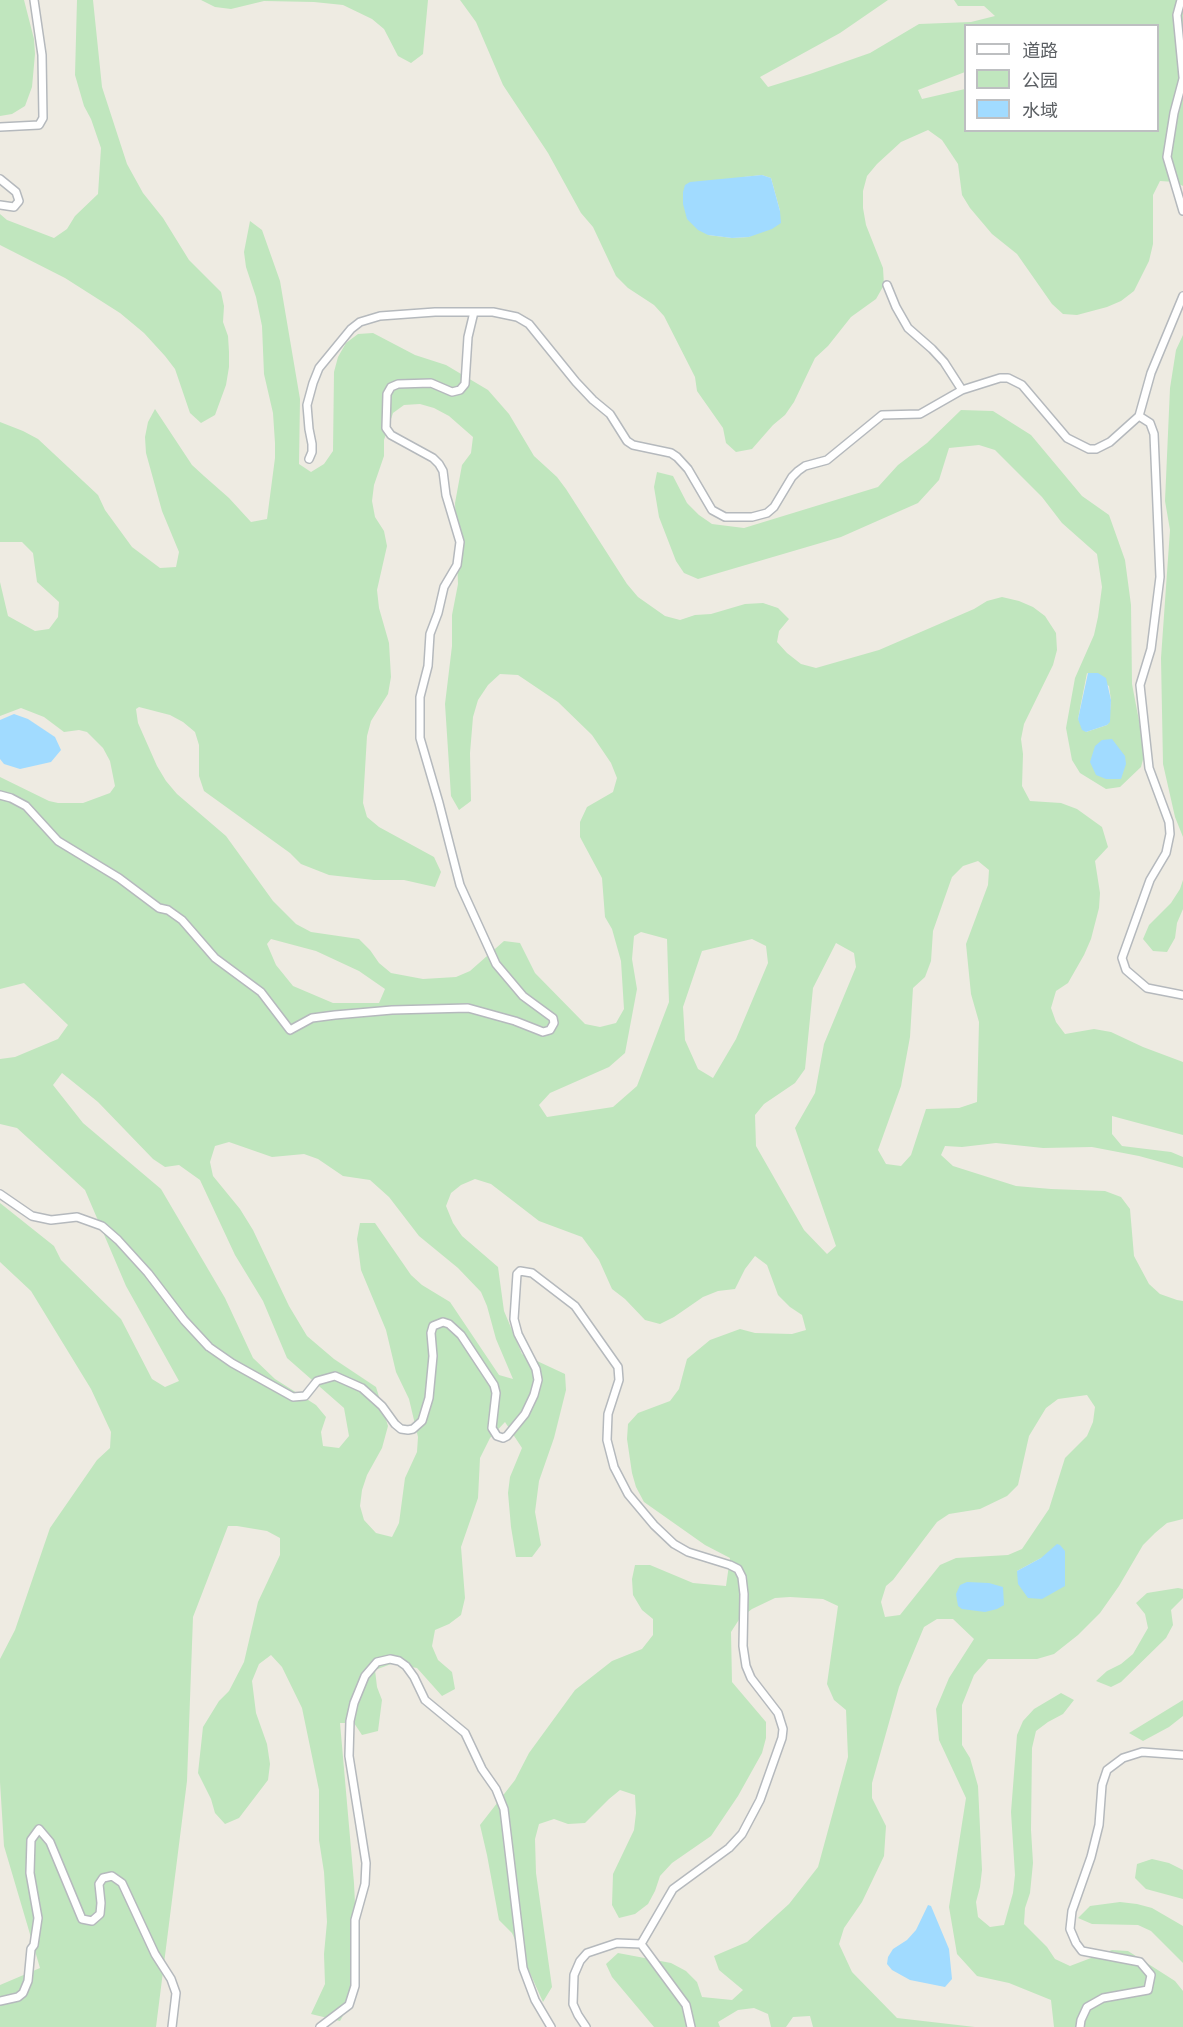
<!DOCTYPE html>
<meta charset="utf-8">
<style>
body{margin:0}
#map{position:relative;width:1183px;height:2027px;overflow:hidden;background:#eeebe2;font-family:"Asap Condensed","Noto Sans SC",sans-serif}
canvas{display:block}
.legend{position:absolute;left:964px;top:24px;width:195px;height:108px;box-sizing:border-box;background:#fff;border:2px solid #bdbfc1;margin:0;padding:8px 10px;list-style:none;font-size:18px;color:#5b5f63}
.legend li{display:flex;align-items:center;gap:12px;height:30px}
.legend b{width:30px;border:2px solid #bdbfc1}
</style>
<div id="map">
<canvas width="1183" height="2027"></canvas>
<ul class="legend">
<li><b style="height:8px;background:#fff"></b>道路</li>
<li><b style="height:16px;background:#c0e6be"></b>公园</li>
<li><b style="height:16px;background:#a1dbff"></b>水域</li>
</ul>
</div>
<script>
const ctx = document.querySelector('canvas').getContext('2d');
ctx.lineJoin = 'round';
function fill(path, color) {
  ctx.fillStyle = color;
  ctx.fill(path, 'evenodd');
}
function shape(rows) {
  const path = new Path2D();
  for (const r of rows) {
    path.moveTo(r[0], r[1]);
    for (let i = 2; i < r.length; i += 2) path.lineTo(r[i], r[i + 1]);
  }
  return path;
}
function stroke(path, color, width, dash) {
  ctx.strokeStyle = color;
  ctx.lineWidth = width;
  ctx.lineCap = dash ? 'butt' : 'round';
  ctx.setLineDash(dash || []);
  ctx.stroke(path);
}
const green = shape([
 [0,0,24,0,34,39,35,54,32,87,25,106,12,114,0,116],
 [77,0,93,0,102,87,127,164,143,193,163,218,189,260,221,292,224,306,223,322,228,336,229,352,229,367,226,385,215,415,201,423,190,413,175,369,165,356,144,333,120,313,65,278,0,245,0,214,7,220,54,238,67,229,75,216,98,194,101,148,91,119,84,106,75,75],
 [201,0,428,0,423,54,411,63,398,56,384,29,372,19,343,5,314,2,264,1,231,9,215,7],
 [460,0,888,0,840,33,760,77,768,87,810,74,870,53,919,24,971,22,995,16,984,6,958,6,954,0,1183,0,1183,186,1175,182,1160,181,1153,195,1153,244,1149,261,1134,291,1121,301,1107,307,1077,315,1063,314,1052,304,1017,254,992,234,970,208,962,195,958,164,942,140,928,130,901,142,877,164,867,176,863,191,863,208,866,225,883,268,884,285,876,299,851,317,828,346,815,358,794,402,785,415,773,425,752,449,736,452,726,443,723,428,697,391,695,377,664,316,654,305,628,288,616,276,593,227,581,213,548,153,503,85,476,22],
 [966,26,1158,26,1158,130,966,130,965,89,922,99,918,90,965,72],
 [762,175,771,178,780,211,749,237,732,238,708,235,744,177],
 [250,221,262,230,280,281,300,399,299,464,311,472,324,464,333,451,334,372,338,357,346,343,358,334,373,333,415,355,446,365,488,390,509,414,534,456,557,477,566,489,627,584,638,597,665,616,680,620,695,615,711,614,745,604,763,603,778,608,789,619,779,631,777,642,787,653,801,664,816,668,879,650,974,609,987,601,1002,597,1019,601,1033,607,1045,616,1056,633,1057,650,1053,665,1024,724,1021,739,1023,754,1022,786,1030,801,1061,803,1077,809,1102,827,1108,847,1095,861,1100,893,1099,908,1091,939,1084,955,1068,983,1056,991,1051,1008,1056,1022,1065,1034,1094,1029,1111,1032,1143,1047,1183,1062,1183,1135,1112,1116,1112,1134,1122,1146,1171,1152,1183,1157,1183,1168,1139,1156,1092,1147,1043,1148,996,1143,962,1147,945,1146,941,1155,953,1166,1016,1186,1051,1189,1105,1191,1121,1197,1130,1209,1134,1256,1149,1284,1160,1294,1177,1300,1183,1301,1183,1519,1167,1523,1155,1533,1143,1545,1119,1586,1100,1613,1078,1635,1054,1654,1037,1659,988,1659,974,1675,962,1705,962,1745,970,1758,978,1786,982,1870,980,1887,976,1902,978,1917,990,1927,1004,1925,1013,1893,1015,1875,1011,1812,1017,1735,1023,1721,1034,1709,1061,1693,1074,1700,1063,1714,1048,1722,1036,1731,1032,1748,1031,1830,1033,1863,1030,1893,1025,1908,1024,1924,1047,1947,1055,1959,1070,1966,1112,1950,1128,1951,1175,1981,1183,1991,1183,2027,1054,2027,1051,2000,1009,1983,977,1976,957,1954,949,1907,966,1798,939,1740,936,1709,949,1678,974,1639,953,1619,937,1619,924,1627,899,1687,872,1783,872,1798,886,1826,884,1856,862,1902,844,1928,839,1944,852,1972,897,2018,975,2027,813,2027,810,2016,793,2017,786,2027,771,2027,768,2014,754,2008,738,2010,718,2022,720,2027,654,2027,612,1977,606,1964,618,1953,671,1963,686,1971,697,1982,702,1997,732,2000,743,1990,719,1970,714,1956,747,1942,789,1904,818,1867,848,1757,846,1710,834,1700,827,1684,838,1606,823,1599,790,1597,775,1598,752,1609,740,1618,731,1632,732,1682,766,1722,766,1738,762,1753,738,1796,711,1836,672,1863,660,1876,655,1891,648,1904,635,1914,619,1918,612,1905,613,1874,634,1830,636,1813,635,1795,620,1790,609,1799,585,1823,568,1824,554,1819,539,1824,535,1839,536,1873,552,1987,543,2002,512,1933,499,1920,487,1855,480,1825,515,1780,529,1753,575,1690,612,1661,642,1649,653,1635,653,1619,642,1610,633,1595,632,1579,635,1565,650,1565,693,1583,726,1586,730,1558,705,1545,644,1502,636,1487,632,1473,627,1439,628,1424,638,1413,670,1401,679,1389,687,1359,710,1340,740,1329,755,1333,792,1334,806,1330,802,1315,790,1307,778,1295,767,1265,755,1256,745,1269,735,1289,718,1291,703,1297,674,1317,660,1324,645,1320,625,1299,612,1289,599,1260,582,1237,539,1221,491,1184,475,1179,461,1185,451,1193,446,1206,453,1223,462,1236,498,1267,504,1311,522,1354,565,1374,566,1390,554,1438,539,1481,535,1512,541,1545,532,1557,516,1557,511,1527,508,1493,510,1477,522,1448,505,1422,490,1438,480,1458,478,1498,461,1547,465,1598,461,1615,449,1624,435,1630,432,1646,438,1660,452,1672,455,1689,442,1696,417,1668,406,1666,399,1661,375,1670,377,1687,382,1700,378,1731,362,1735,354,1723,340,1723,354,1883,359,1987,340,2021,311,2014,325,1984,324,1954,327,1922,324,1872,319,1840,319,1790,302,1708,282,1667,271,1655,259,1664,252,1681,256,1713,267,1744,270,1764,268,1780,239,1818,225,1824,215,1813,211,1799,198,1773,203,1727,219,1701,229,1691,244,1662,258,1602,280,1555,280,1538,267,1531,237,1526,228,1526,193,1617,187,1781,156,2027,0,2027,0,1985,40,1968,4,1846,0,1782,0,1659,15,1630,50,1528,97,1460,110,1448,111,1432,91,1389,31,1291,0,1262,0,1203,54,1246,61,1260,121,1319,152,1379,165,1387,179,1381,126,1286,85,1190,17,1128,0,1124,0,1059,15,1057,58,1039,68,1025,24,983,0,989,0,777,49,801,58,803,83,803,110,793,115,786,110,761,103,748,87,732,79,730,64,732,44,717,21,708,0,716,0,582,8,616,35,631,49,629,58,617,59,602,37,582,33,553,22,542,0,542,0,422,23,431,38,439,98,495,105,510,132,547,160,568,176,567,179,552,162,511,146,453,145,437,148,422,155,409,192,465,204,476,229,498,251,522,267,519,275,458,275,443,273,413,264,374,262,326,256,297,246,267,244,252],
 [420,404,434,408,449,416,473,437,471,453,462,465,455,503,458,584,452,615,452,646,445,704,451,796,459,810,471,801,470,753,473,717,478,700,488,685,500,674,518,675,558,702,592,735,611,763,617,778,613,792,587,807,580,822,580,837,602,878,605,917,612,929,621,961,624,1009,616,1023,600,1027,585,1024,535,973,520,943,504,941,470,971,456,977,423,979,391,973,379,963,370,950,359,939,311,932,296,924,273,901,226,836,177,794,166,781,157,766,138,723,136,709,139,707,170,715,183,722,195,732,199,745,199,776,204,791,290,853,301,864,329,875,374,880,404,880,435,887,441,872,434,857,379,827,367,817,363,803,367,736,371,721,388,694,391,677,389,643,379,608,377,590,387,546,384,531,375,517,372,501,374,485,384,456,384,440,393,413,404,405],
 [978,861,989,870,988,885,966,944,971,994,979,1022,977,1102,959,1108,926,1109,911,1155,901,1166,886,1164,878,1150,901,1086,910,1037,913,988,925,977,931,961,933,931,952,877,963,866],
 [641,932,667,939,669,1002,637,1086,613,1107,547,1117,539,1105,550,1093,609,1067,625,1053,637,989,632,959,634,936],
 [271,939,316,951,359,971,385,989,379,1003,333,1003,293,986,276,965,267,944],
 [752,939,766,946,768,963,736,1039,713,1078,698,1069,685,1040,683,1007,702,951],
 [836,943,854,953,856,967,824,1044,815,1093,795,1128,836,1246,827,1254,804,1230,756,1146,755,1115,764,1104,795,1083,805,1069,813,988],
 [62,1073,98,1102,153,1159,165,1167,179,1165,200,1180,235,1255,263,1301,287,1358,344,1408,349,1436,339,1448,323,1446,321,1432,326,1417,316,1405,275,1379,253,1358,225,1298,161,1189,83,1123,53,1085],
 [229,1142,272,1157,304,1154,318,1159,343,1176,370,1180,389,1197,419,1236,458,1268,481,1292,487,1306,496,1339,513,1379,499,1375,450,1302,422,1285,411,1275,375,1223,360,1223,357,1239,361,1270,386,1330,396,1372,409,1399,418,1437,417,1452,405,1478,399,1523,392,1537,376,1533,364,1520,360,1506,362,1490,367,1475,382,1448,388,1426,376,1387,334,1359,307,1336,289,1306,253,1230,240,1209,213,1176,210,1162,215,1146],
 [1087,1395,1095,1407,1093,1422,1087,1436,1065,1458,1049,1509,1022,1549,1008,1555,956,1558,940,1565,900,1615,885,1617,881,1602,886,1586,893,1580,937,1522,949,1514,980,1509,1007,1496,1018,1485,1029,1436,1046,1408,1058,1399],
 [1065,1551,1065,1586,1017,1571,1041,1558],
 [1183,335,1183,837,1175,817,1163,764,1161,658,1170,530,1165,501,1170,388,1176,350],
 [961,410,993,411,1031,435,1082,496,1109,515,1125,560,1131,605,1132,684,1145,752,1141,767,1120,787,1106,789,1080,773,1072,760,1066,728,1075,678,1094,635,1098,617,1102,587,1097,554,1062,523,1042,497,995,450,979,445,949,448,939,480,918,503,841,537,698,579,684,573,676,561,659,517,654,487,657,472,673,476,687,503,699,515,712,524,744,528,878,487,898,465,927,443],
 [1087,673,1109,686,1111,700,1109,722,1107,725,1086,732,1078,719],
 [1183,880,1183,909,1177,923,1175,938,1167,952,1153,951,1143,939,1149,925,1171,903,1180,889],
 [1178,1588,1183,1589,1183,1598,1171,1610,1173,1625,1166,1638,1121,1682,1111,1687,1096,1681,1107,1671,1121,1664,1133,1654,1148,1628,1145,1614,1136,1603,1147,1593],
 [1183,1700,1183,1716,1169,1727,1143,1741,1129,1733],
 [1152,1859,1169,1863,1183,1870,1183,1899,1146,1889,1135,1878,1137,1864],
 [1120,1902,1137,1904,1152,1908,1183,1926,1183,1963,1151,1931,1138,1925,1092,1924,1078,1918,1090,1906]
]);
const water = shape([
 [762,175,771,178,780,211,781,223,772,229,749,237,732,238,708,235,698,230,687,219,683,204,683,192,685,185,690,182],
 [1088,673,1098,673,1106,678,1111,700,1110,722,1107,725,1086,732,1082,730,1078,719],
 [14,714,28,719,55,737,61,750,51,762,20,769,4,764,0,759,0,720],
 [1112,739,1125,756,1126,764,1121,779,1106,779,1096,775,1090,762,1095,746,1102,740],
 [1057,1544,1060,1545,1065,1551,1065,1586,1042,1599,1028,1598,1018,1584,1017,1571,1041,1558],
 [967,1582,989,1583,1003,1587,1004,1605,997,1609,985,1612,962,1609,958,1606,956,1594,960,1585],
 [928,1905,931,1906,949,1949,952,1979,945,1987,910,1980,892,1970,887,1964,888,1957,893,1949,907,1940,916,1930]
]);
const minor = shape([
 [1181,0,1177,15,1183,77],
 [1183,79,1174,113,1167,157,1183,211],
 [0,127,39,125,43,118,42,55,34,0],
 [0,179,16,192,19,201,14,207,0,205],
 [887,285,896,307,908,328,932,349,944,362,962,390],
 [1139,416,1150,423,1154,434,1160,577,1151,649,1140,685,1149,768,1169,822,1170,834,1166,853,1150,880,1122,958,1126,970,1147,988,1183,995],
 [309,459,312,452,312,444,309,429,307,405,313,383,319,368,351,329,360,322,380,316,435,312,493,312,517,317,529,324,576,382,593,400,610,414,627,441,633,445,671,453,677,457,688,469,712,510,725,517,752,517,767,513,774,507,792,477,798,471,805,466,827,460,882,415,920,414,962,390,1000,378,1008,378,1022,385,1067,438,1089,449,1096,449,1110,442,1139,416,1151,373,1183,296],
 [0,795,11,798,26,806,58,841,119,878,159,908,168,910,182,920,215,958,261,992,290,1030,312,1018,335,1015,392,1010,468,1008,515,1021,543,1032,550,1030,554,1023,553,1018,523,996,496,964,460,885,439,803,420,738,420,697,428,666,430,634,438,613,444,587,457,565,460,542,446,495,443,471,439,464,433,458,391,435,386,428,387,394,391,387,398,384,431,383,452,392,460,390,465,384,468,337,474,312],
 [0,1194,32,1216,51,1220,77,1217,102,1226,118,1240,148,1273,184,1320,209,1347,232,1363,293,1397,305,1396,317,1381,335,1376,362,1388,382,1406,395,1424,401,1429,408,1430,413,1429,422,1421,429,1398,433,1356,431,1333,433,1326,443,1322,449,1324,461,1335,494,1385,496,1393,492,1428,497,1436,503,1438,507,1436,525,1414,534,1395,538,1380,536,1369,518,1334,514,1319,517,1274,520,1271,532,1273,575,1306,618,1367,619,1380,608,1414,607,1440,614,1467,628,1494,654,1525,674,1544,688,1552,730,1565,738,1569,742,1577,744,1594,743,1646,746,1666,751,1678,778,1713,783,1729,782,1738,760,1800,742,1834,729,1848,673,1889,641,1944],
 [0,2001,18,1997,23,1993,28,1981,31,1949,34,1945,38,1918,30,1873,31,1840,39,1829,50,1842,82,1919,92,1921,100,1914,101,1903,99,1884,103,1878,112,1876,122,1883,155,1954,171,1979,176,1993,172,2027],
 [320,2027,349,2005,355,1986,355,1920,365,1884,366,1863,349,1756,350,1721,354,1703,365,1676,377,1662,390,1659,399,1661,406,1666,414,1677,425,1700,465,1733,482,1769,496,1789,504,1809,523,1968,535,2000,551,2027],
 [586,2027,578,2015,573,2004,574,1975,580,1961,587,1953,617,1943,641,1944,686,2005,691,2027],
 [1080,2027,1081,2020,1087,2007,1103,1998,1148,1990,1151,1975,1140,1962,1082,1951,1076,1943,1070,1929,1072,1911,1091,1857,1099,1825,1102,1785,1107,1770,1123,1758,1142,1752,1183,1755]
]);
fill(green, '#c0e6be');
fill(water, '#a1dbff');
stroke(minor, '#b5b9bd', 10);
stroke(minor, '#fff', 7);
</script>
